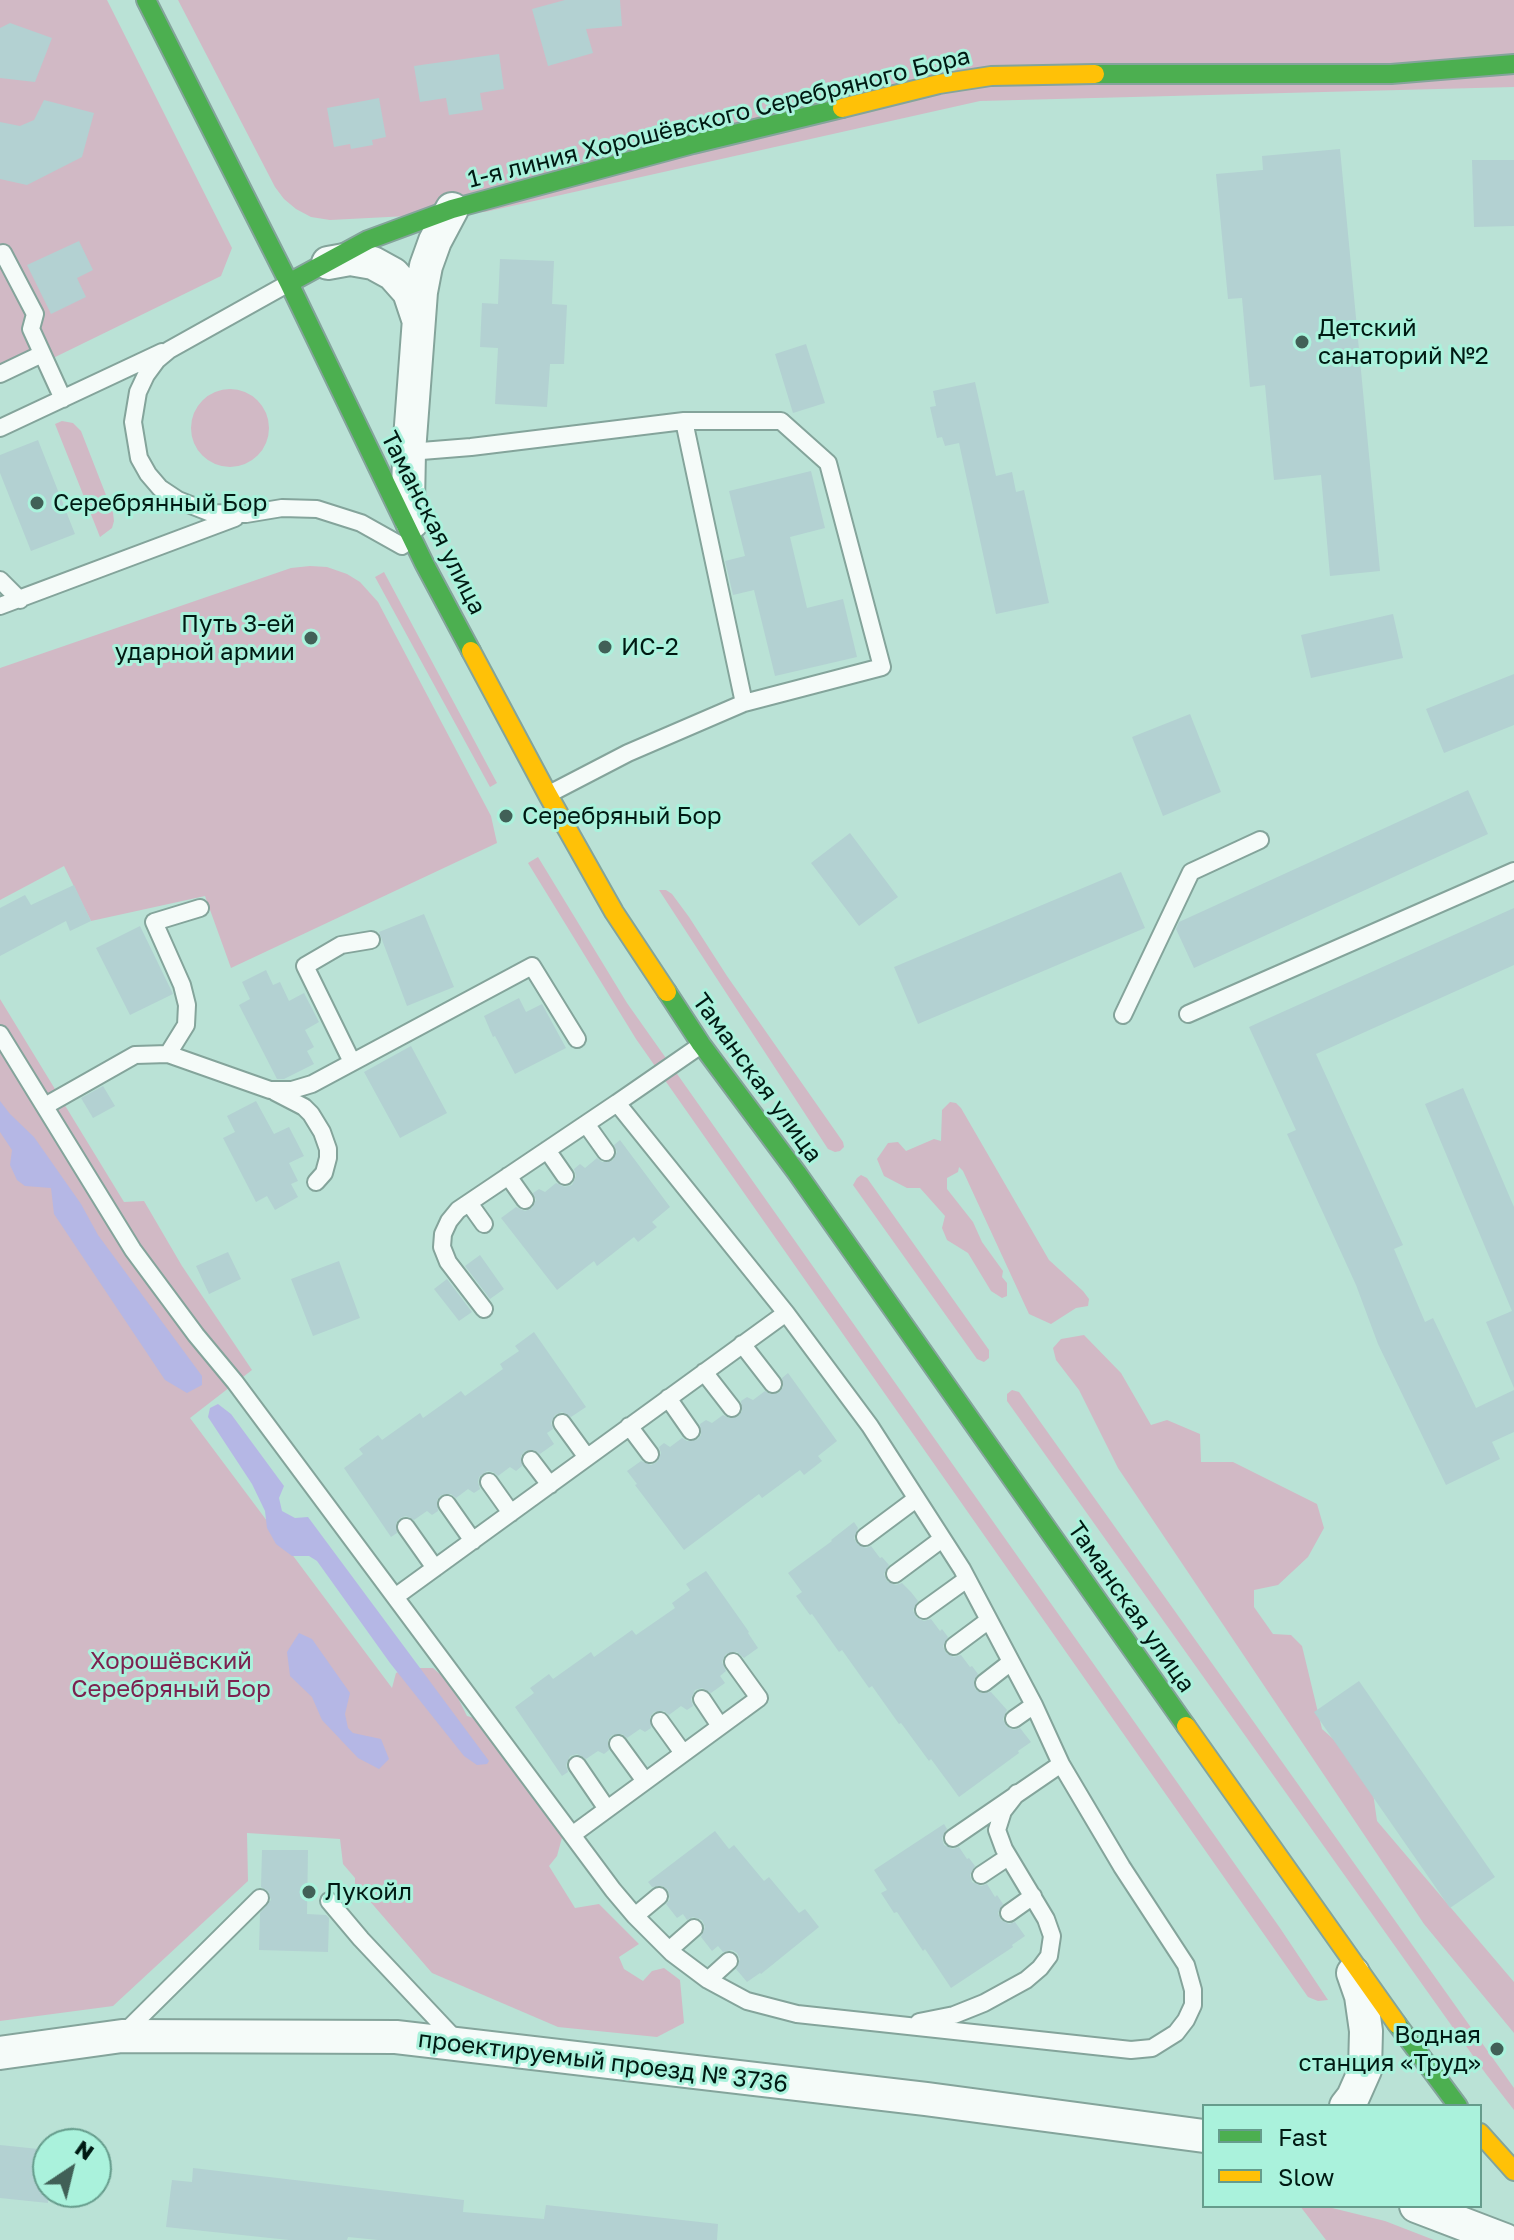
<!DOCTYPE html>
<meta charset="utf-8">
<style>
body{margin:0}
#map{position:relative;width:1514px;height:2240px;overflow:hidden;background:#bae2d6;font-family:"Golos Text",sans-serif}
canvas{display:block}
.legend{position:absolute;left:1202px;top:2104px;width:280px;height:104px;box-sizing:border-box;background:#aaf2dc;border:2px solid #669c8c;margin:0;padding:10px 14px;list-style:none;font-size:24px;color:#001a13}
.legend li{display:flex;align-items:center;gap:16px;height:40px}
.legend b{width:40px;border:2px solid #669c8c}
.north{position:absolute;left:32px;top:2128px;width:80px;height:80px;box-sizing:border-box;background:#aaf2dc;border:2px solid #669c8c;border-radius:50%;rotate:35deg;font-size:22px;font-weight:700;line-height:32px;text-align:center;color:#001a13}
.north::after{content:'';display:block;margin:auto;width:28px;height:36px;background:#416057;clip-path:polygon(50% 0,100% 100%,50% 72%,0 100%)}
</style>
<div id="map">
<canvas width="1514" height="2240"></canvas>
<ul class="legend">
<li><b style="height:10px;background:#4caf50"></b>Fast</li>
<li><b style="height:10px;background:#ffc107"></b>Slow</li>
</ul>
<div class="north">N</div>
</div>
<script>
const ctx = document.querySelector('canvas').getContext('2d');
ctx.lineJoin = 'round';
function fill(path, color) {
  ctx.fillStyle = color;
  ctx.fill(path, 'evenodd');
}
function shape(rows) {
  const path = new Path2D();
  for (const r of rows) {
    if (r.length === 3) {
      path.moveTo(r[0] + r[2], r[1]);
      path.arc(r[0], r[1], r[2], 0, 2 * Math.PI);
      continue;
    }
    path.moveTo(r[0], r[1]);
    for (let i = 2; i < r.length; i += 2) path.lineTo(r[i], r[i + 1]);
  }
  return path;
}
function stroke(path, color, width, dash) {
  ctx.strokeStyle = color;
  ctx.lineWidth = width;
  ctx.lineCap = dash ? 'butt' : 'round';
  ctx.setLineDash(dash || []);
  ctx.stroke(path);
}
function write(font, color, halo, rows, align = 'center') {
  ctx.font = font + ' "Golos Text",sans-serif';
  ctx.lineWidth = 6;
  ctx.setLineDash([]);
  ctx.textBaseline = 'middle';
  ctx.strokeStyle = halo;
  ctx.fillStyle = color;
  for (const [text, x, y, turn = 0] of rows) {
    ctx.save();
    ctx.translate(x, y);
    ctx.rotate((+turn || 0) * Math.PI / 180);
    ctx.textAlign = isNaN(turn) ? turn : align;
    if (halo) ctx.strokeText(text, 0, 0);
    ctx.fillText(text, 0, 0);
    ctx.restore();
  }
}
const green = shape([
 [0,0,107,0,232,248,221,276,0,384],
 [178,0,1514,0,1514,87,980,101,485,212,330,220,311,217,296,209,284,199,275,187],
 [230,428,39],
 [62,421,73,423,81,431,113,513,114,521,112,528,100,537,55,424],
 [310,566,327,567,347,574,360,582,378,602,491,816,497,843,231,968,205,896,91,921,64,866,0,900,0,668,291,568],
 [384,572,497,783,490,787,375,577],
 [538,857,627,1003,1280,1928,1328,2000,1318,2001,1308,1997,636,1039,528,863],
 [659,890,666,890,672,894,689,917,727,976,843,1142,844,1147,840,1151,835,1152,828,1149],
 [0,999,124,1202,144,1201,182,1266,252,1370,190,1418,392,1688,396,1673,407,1668,433,1668,451,1684,467,1716,489,1722,509,1734,528,1764,566,1811,566,1823,557,1856,549,1866,575,1908,599,1904,639,1944,619,1957,624,1969,643,1981,652,1971,664,1968,680,1980,684,2023,657,2037,558,2027,432,1973,355,1884,355,1878,343,1864,340,1839,247,1833,248,1881,113,2006,0,2021],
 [950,1102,956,1103,961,1108,1049,1260,1083,1291,1089,1299,1088,1306,1076,1308,1051,1324,1029,1314,963,1171,959,1167,958,1172,947,1178,947,1189,973,1222,982,1242,1003,1271,1002,1277,1007,1283,1007,1296,1002,1298,991,1291,968,1253,947,1240,942,1228,945,1216,920,1188,907,1188,884,1176,877,1159,888,1143,898,1142,906,1151,934,1139,941,1141,942,1110],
 [861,1175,867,1178,989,1350,989,1358,984,1362,977,1359,853,1185,857,1178],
 [1084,1335,1121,1373,1151,1425,1167,1420,1200,1434,1201,1462,1233,1462,1317,1504,1324,1528,1308,1557,1278,1585,1254,1590,1254,1607,1273,1634,1291,1635,1302,1646,1322,1729,1370,1772,1377,1821,1514,1982,1514,2033,1424,1924,1118,1468,1079,1390,1056,1360,1053,1348,1061,1339],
 [1012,1390,1019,1392,1514,2088,1514,2110,1486,2074,1007,1401,1007,1394],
 [1300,2206,1324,2206,1385,2221,1434,2240,1326,2240]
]);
const water = shape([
 [0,1101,10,1114,34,1137,81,1204,98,1235,202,1376,202,1385,187,1393,165,1380,54,1214,51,1188,25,1186,17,1180,10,1165,12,1150,0,1132],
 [218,1404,231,1414,284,1486,279,1498,282,1511,295,1518,308,1517,489,1761,487,1764,477,1765,464,1756,390,1663,317,1561,309,1556,292,1556,276,1544,267,1528,265,1511,252,1484,208,1417,210,1408],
 [299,1633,312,1639,350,1693,345,1714,348,1728,353,1733,381,1739,389,1759,379,1769,358,1758,322,1720,312,1697,290,1676,287,1652]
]);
const building = shape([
 [565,0,620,0,622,26,586,29,593,53,548,66,532,9],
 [10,23,52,38,35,82,0,78,0,28],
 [499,54,504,89,480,93,483,110,449,115,446,98,420,102,414,66],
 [379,98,386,137,372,140,373,145,351,149,350,144,334,147,327,108],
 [44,100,94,113,82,157,27,185,0,179,0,122,20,126,34,120],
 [1340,149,1380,571,1330,576,1321,475,1274,480,1265,385,1250,387,1242,298,1228,299,1216,174,1263,170,1262,156],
 [1472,160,1514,160,1514,226,1474,227],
 [79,241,93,270,77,278,86,297,51,314,27,265],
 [500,259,554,261,552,304,567,305,564,364,550,364,547,407,495,404,498,348,480,347,482,303,498,304],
 [806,344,825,403,793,413,775,354],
 [975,382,996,476,1012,472,1016,492,1024,490,1049,603,996,614,959,443,945,446,942,437,937,438,930,407,936,406,933,391],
 [38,440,75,534,31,551,0,473,0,455],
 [811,471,825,528,790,537,807,608,843,599,857,657,775,676,754,590,733,595,725,561,745,556,729,491],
 [1393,614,1403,658,1311,678,1301,635],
 [1514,674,1514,725,1444,753,1426,709],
 [1190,714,1221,792,1163,816,1132,737],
 [1468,790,1488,834,1194,968,1176,929,1179,922],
 [850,833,898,897,859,926,811,863],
 [1121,872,1145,928,918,1024,894,967],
 [74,885,91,921,70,931,66,921,0,956,0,908,25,895,31,905],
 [1514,908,1514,965,1316,1054,1403,1245,1394,1249,1425,1322,1433,1318,1476,1408,1514,1390,1514,1432,1492,1442,1500,1459,1446,1485,1378,1344,1356,1285,1287,1134,1296,1130,1249,1027],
 [424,914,454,987,407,1006,379,932],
 [140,926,173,994,130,1015,96,948],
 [266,970,273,985,280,982,289,1001,304,993,319,1022,305,1030,314,1047,307,1051,314,1064,284,1079,277,1079,239,1005,250,999,242,982],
 [519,998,526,1012,542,1004,566,1048,515,1074,495,1036,493,1037,484,1016],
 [411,1046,447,1113,400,1138,364,1072],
 [103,1086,115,1106,93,1118,81,1098],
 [1463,1088,1514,1207,1514,1388,1486,1322,1512,1311,1425,1104],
 [256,1101,274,1134,289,1127,304,1156,289,1163,298,1181,291,1184,298,1197,275,1210,267,1196,256,1202,223,1138,235,1132,227,1116],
 [620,1140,670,1207,652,1222,657,1227,638,1242,634,1237,597,1266,594,1261,557,1290,501,1218,516,1207,525,1211,532,1208,536,1200,533,1193,539,1189,545,1192,556,1183,565,1187,572,1185,576,1176,574,1169,580,1164,585,1168,597,1158,602,1162,612,1161,617,1152,614,1145],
 [228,1252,241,1279,209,1294,196,1266],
 [480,1255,504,1289,490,1299,465,1266],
 [339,1261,360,1318,313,1336,291,1279],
 [447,1279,472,1312,459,1321,434,1289],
 [534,1332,586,1407,571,1417,562,1412,555,1415,551,1423,553,1429,547,1433,554,1444,540,1454,534,1450,525,1451,521,1456,522,1466,516,1471,510,1467,498,1476,493,1472,487,1471,479,1477,478,1482,480,1489,474,1493,468,1489,456,1498,451,1494,441,1495,437,1500,438,1511,432,1515,427,1511,414,1520,406,1516,400,1518,396,1523,397,1533,391,1537,344,1468,363,1454,359,1449,378,1435,382,1440,420,1413,423,1418,461,1391,465,1396,503,1369,500,1364,519,1351,515,1346],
 [788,1373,837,1441,818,1456,822,1461,804,1475,800,1470,762,1498,759,1494,684,1550,635,1485,637,1484,627,1471,641,1461,651,1465,657,1462,661,1453,659,1447,664,1443,670,1447,682,1438,687,1441,697,1440,701,1435,700,1424,706,1420,712,1423,723,1415,729,1418,738,1417,742,1411,741,1401,747,1397,753,1400,765,1391,770,1394,779,1393,783,1387,782,1378],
 [854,1522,858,1528,854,1538,857,1544,866,1548,871,1546,880,1558,882,1557,889,1565,884,1574,887,1581,896,1585,902,1583,911,1592,918,1601,913,1610,916,1617,924,1621,931,1619,940,1631,942,1629,948,1637,943,1646,946,1653,954,1657,961,1655,970,1667,972,1666,978,1674,974,1680,975,1689,981,1693,991,1692,1007,1710,1003,1719,1006,1726,1014,1730,1020,1728,1031,1742,1018,1751,1019,1753,959,1797,931,1759,929,1761,901,1723,899,1724,872,1686,869,1688,842,1650,839,1652,812,1614,810,1615,796,1596,802,1592,788,1573,832,1541,831,1540],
 [706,1571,749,1632,748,1633,758,1648,744,1658,737,1652,726,1654,722,1662,726,1671,720,1676,725,1683,711,1693,702,1688,695,1690,691,1699,693,1706,687,1710,681,1706,669,1715,664,1711,654,1712,650,1717,651,1728,645,1732,640,1729,627,1738,622,1734,612,1735,608,1740,609,1750,604,1754,598,1751,586,1759,577,1754,570,1756,566,1765,568,1772,562,1776,515,1707,534,1693,530,1688,549,1674,553,1679,591,1652,594,1657,632,1630,636,1635,675,1608,672,1603,690,1590,686,1584],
 [1359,1681,1495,1877,1450,1908,1314,1712],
 [944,1824,947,1829,942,1838,944,1845,953,1849,959,1847,967,1859,969,1858,975,1866,970,1875,972,1882,981,1886,987,1884,995,1897,997,1895,1003,1904,998,1913,1001,1920,1009,1924,1015,1922,1025,1936,1012,1945,1013,1947,951,1988,925,1949,923,1951,897,1912,894,1913,881,1893,887,1890,874,1870],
 [715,1831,729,1849,734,1845,764,1881,769,1877,799,1913,805,1909,819,1927,761,1974,760,1973,747,1982,736,1969,740,1959,737,1953,732,1950,723,1952,718,1946,712,1951,701,1937,705,1927,702,1920,693,1917,687,1920,683,1914,677,1918,666,1904,670,1899,668,1890,662,1886,652,1887,648,1882],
 [262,1850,308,1850,307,1914,326,1915,329,1918,328,1952,259,1950,260,1913,271,1900,268,1891,261,1887],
 [0,2145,48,2150,48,2203,0,2198],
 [193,2168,464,2200,463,2212,544,2219,546,2205,718,2224,717,2240,378,2240,348,2237,347,2240,289,2240,166,2227,172,2180,192,2182]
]);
const lane = shape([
 [3,253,35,314,31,329,63,399],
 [237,312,289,283,169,350,157,360,146,375,138,392,133,422,139,458,148,474,160,488,178,500,211,513,246,514,282,508,317,509,361,523,402,546],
 [0,374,42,354],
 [684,421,781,421,828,463,882,667,744,703],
 [0,428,162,352],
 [409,452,471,447,684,421,744,703,628,753,549,794],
 [0,580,20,600],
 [0,606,235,518],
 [1188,1014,1514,871],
 [1123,1015,1191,872,1260,840],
 [0,1034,133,1250,196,1335,235,1382,613,1890,635,1916,672,1953,708,1980,747,2001,797,2014,1131,2050,1152,2048,1176,2033,1186,2020,1193,2005,1193,1990,1186,1965,1122,1867,1061,1764,1034,1705,962,1569,870,1426,786,1313,617,1103,458,1210,449,1221,443,1234,442,1247,448,1262,484,1309],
 [168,1054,186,1025,187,1005,182,985,154,922,200,908],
 [352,1062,305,966,341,945,371,940],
 [275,1092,304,1107,311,1114,322,1132,328,1149,328,1158,324,1173,316,1182],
 [617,1103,701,1045],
 [45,1106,135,1055,168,1054,270,1090,292,1090,312,1084,532,966,577,1039],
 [586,1124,606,1152],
 [547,1150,565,1176],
 [508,1176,525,1200],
 [469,1203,484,1224],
 [742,1344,773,1384],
 [704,1372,732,1408],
 [668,1398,691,1431],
 [562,1423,586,1456],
 [629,1426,650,1454],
 [531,1460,550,1485],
 [489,1482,511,1513],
 [447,1504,473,1541],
 [406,1527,435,1568],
 [865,1537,916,1499],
 [895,1574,942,1539],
 [395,1597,786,1313],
 [924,1610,967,1579],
 [954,1646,989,1620],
 [984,1683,1011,1662],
 [702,1699,720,1726],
 [1014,1719,1034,1705],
 [660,1721,683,1753],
 [618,1744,645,1781],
 [577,1765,607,1809],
 [572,1835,759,1698,733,1662],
 [953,1838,1061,1764],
 [981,1875,1008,1857],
 [329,1901,361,1939,457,2041],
 [1009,1913,1033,1896],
 [635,1916,659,1896],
 [669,1950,694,1928],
 [708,1980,729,1961],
 [919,2022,954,2015,984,2003,1026,1980,1040,1968,1049,1956,1052,1936,1046,1919,1004,1849,997,1830,1003,1811,1017,1793],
 [122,2035,260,1898]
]);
const street = shape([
 [328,263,350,259,373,263,393,274,409,292,418,319],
 [412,522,408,503,409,452,421,292,426,266,435,241,452,209],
 [0,2053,122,2036,396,2037,926,2099,1204,2136],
 [1346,2106,1353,2097,1365,2070,1366,2031,1361,1996,1353,1973],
 [1416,2206,1505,2240]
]);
const fast = shape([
 [146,0,289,283,424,563,471,651],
 [1095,74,1391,74,1514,64],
 [289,283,368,240,452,209,693,144,842,108],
 [667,992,701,1044,797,1173,1186,1726],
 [1397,2024,1458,2106]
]);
const slow = shape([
 [842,108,939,84,991,76,1095,74],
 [471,651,548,795,614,912,667,992],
 [1186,1726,1397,2024],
 [1480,2133,1514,2171]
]);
const markers = [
 [1302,342,8,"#416057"],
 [37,503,8,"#416057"],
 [311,638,8,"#416057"],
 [605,647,8,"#416057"],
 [506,816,8,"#416057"],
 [309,1892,8,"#416057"],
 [1497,2049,8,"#416057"]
];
const streetNames = [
 ["1-я линия Хорошёвского Серебряного Бора",719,118,-14],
 ["Таманская улица",433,523,63],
 ["Таманская улица",757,1078,54],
 ["Таманская улица",1131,1607,55],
 ["проектируемый проезд № 3736",603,2062,7]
];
const poiNames = [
 ["Детский",1318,328],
 ["санаторий №2",1318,356],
 ["Серебрянный Бор",53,503],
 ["Путь 3-ей",295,624,"right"],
 ["ударной армии",295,652,"right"],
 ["ИС-2",621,647],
 ["Серебряный Бор",522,816],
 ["Лукойл",325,1892],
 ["Водная",1481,2035,"right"],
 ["станция «Труд»",1481,2063,"right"]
];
const parkNames = [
 ["Хорошёвский",171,1661],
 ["Серебряный Бор",171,1689]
];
fill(green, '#d1b9c5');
fill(water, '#b5b7e5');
fill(building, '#b3d1d2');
stroke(lane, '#84a49b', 20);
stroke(street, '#84a49b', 36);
stroke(fast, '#84a49b', 22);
stroke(slow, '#84a49b', 22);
stroke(lane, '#f5fbf9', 16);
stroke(street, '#f5fbf9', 32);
stroke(fast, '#4caf50', 18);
stroke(slow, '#ffc107', 18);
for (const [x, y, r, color] of markers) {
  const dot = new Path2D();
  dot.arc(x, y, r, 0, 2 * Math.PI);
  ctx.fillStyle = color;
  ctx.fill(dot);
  stroke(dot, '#aaf2dc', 3);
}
write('24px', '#001a13', '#aaf2dc', streetNames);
write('24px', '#001a13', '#aaf2dc', poiNames, 'left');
write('24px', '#7c214f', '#aaf2dc', parkNames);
</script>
